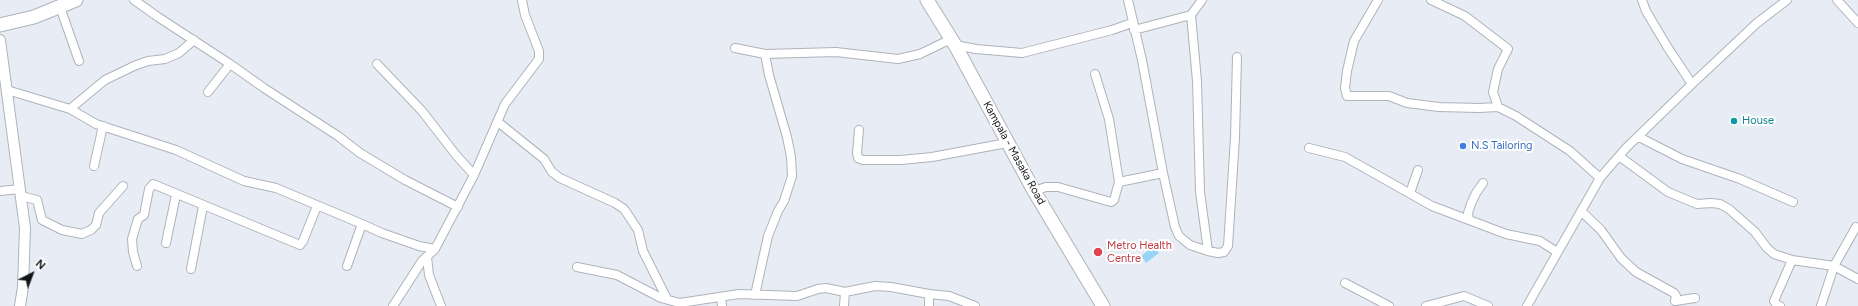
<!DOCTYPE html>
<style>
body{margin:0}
#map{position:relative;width:1858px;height:306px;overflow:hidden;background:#e8edf5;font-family:Figtree,sans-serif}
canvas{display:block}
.north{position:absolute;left:12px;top:254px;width:40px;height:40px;-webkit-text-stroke:3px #fff;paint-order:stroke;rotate:42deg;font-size:11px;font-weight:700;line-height:16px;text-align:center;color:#131517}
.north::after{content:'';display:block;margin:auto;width:14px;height:18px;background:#131517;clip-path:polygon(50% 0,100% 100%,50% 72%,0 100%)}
</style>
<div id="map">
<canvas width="1858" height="306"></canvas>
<div class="north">N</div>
</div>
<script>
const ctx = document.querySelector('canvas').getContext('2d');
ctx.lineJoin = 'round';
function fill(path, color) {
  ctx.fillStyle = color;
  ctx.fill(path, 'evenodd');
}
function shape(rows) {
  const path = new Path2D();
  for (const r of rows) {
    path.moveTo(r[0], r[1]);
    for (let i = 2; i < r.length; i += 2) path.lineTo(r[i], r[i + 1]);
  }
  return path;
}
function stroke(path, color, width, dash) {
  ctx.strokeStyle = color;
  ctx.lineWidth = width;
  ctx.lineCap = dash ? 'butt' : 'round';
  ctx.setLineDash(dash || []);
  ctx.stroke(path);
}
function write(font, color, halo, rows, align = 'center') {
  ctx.font = font + ' Figtree,sans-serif';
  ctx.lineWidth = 4;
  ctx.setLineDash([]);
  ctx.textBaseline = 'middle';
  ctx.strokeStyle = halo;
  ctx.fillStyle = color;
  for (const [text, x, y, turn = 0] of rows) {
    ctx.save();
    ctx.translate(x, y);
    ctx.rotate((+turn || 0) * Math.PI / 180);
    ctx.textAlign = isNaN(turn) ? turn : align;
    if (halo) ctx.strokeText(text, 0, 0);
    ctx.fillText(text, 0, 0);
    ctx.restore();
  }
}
const water = shape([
 [1154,246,1159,253,1146,263,1141,256]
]);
const minor = shape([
 [134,0,158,17,230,64,264,88,338,136,360,153,405,180,458,207],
 [1378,0,1354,41,1347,71,1345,88,1347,96,1389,96,1407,103,1439,107,1479,108,1498,107,1516,116,1570,151,1600,178],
 [1431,0,1465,16,1508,49,1498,69,1493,92,1498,107],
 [1642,0,1646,11,1668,48,1692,84],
 [1837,0,1858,23],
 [60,7,79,61],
 [1191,15,1202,0],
 [1134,30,1191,15,1197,81,1200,192,1208,251],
 [955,45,976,49,1022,53,1112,30,1132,23],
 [735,48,765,54,836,52,898,59,920,54,951,39],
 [377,64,422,111,456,155,474,175],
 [7,90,70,109,96,124,176,150,244,181,276,188,362,224,382,233,419,246,435,249],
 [208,92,230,64],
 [70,109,105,80,134,66,148,61,165,59,179,53,194,40],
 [498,122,544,159,552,172,560,178,615,203,624,209,638,230,643,251,667,299],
 [859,130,857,153,858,158,863,160,901,160,932,157,1007,143],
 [1639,137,1682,159,1740,179,1793,202],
 [1309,148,1345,157,1432,206,1469,220],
 [1619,156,1668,192,1697,204,1711,203,1720,204,1729,209,1755,232,1767,248,1774,254,1792,260,1834,266,1858,279],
 [94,166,103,126],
 [1163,173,1175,227,1179,236,1190,245,1208,251,1218,253,1224,252,1228,246,1235,138,1237,57],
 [1119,182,1163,173,1142,60,1128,0],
 [1483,183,1476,193,1471,204,1468,213,1469,220,1506,234,1540,241,1557,252],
 [0,191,20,189],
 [1034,191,1046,187,1058,187,1111,202,1114,200,1119,182,1109,119,1095,74],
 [1410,193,1418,170],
 [21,196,37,200,42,220,62,230,82,234,91,230,96,225,99,213,123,186],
 [1581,211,1601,230,1621,258,1636,272,1674,293,1676,296,1675,301,1695,298],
 [166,243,176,195],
 [427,257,429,275,441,306],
 [137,266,133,252,132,239,138,219,144,215,149,189,153,184,300,245,303,241,317,206],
 [347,266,362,224],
 [577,267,617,275,661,298,680,303,739,294,797,296,818,289,826,288,845,292,875,286,891,287,929,294],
 [191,269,203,206],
 [1345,283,1389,306],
 [755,295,768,236,778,211,784,201,792,176,791,157,787,137,769,75,765,54],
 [721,297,722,306],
 [393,306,422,261,435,249,474,175,505,104,539,59,539,51,525,15,522,0],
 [844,306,845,292],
 [929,306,929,294,949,296,975,306],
 [1426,306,1464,296,1488,306],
 [1527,306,1600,178,1626,148,1692,84,1757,23,1787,0],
 [1780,306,1777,305,1774,301,1792,260],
 [1821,306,1834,266,1856,227]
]);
const tertiary = shape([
 [0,40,25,228,23,287,20,306]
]);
const primary = shape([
 [927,0,955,45,1034,191,1103,306],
 [0,25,34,17,76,0]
]);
const markers = [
 [1734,121,4,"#0f9aa8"],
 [1463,146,4,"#3f7fe0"],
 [1098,252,5,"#e0444e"]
];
const cultureNames = [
 ["House",1742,121]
];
const shopNames = [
 ["N.S Tailoring",1471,146]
];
const streetNames = [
 ["Kampala - Masaka Road",1014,153,61]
];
const healthNames = [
 ["Metro Health",1107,246],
 ["Centre",1107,259]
];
fill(water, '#98d4f7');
stroke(minor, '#aeb3bb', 10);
stroke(tertiary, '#aeb3bb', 12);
stroke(primary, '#aeb3bb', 15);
stroke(minor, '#fff', 8);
stroke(tertiary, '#fff', 10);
stroke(primary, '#fff', 13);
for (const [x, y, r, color] of markers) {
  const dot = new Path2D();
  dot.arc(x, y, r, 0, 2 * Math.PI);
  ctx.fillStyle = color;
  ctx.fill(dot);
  stroke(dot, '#fff', 1.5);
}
write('11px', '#0d838f', '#fff', cultureNames, 'left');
write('11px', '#366cbe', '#fff', shopNames, 'left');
write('11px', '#131517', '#fff', streetNames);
write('11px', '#be3a42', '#fff', healthNames, 'left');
</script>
